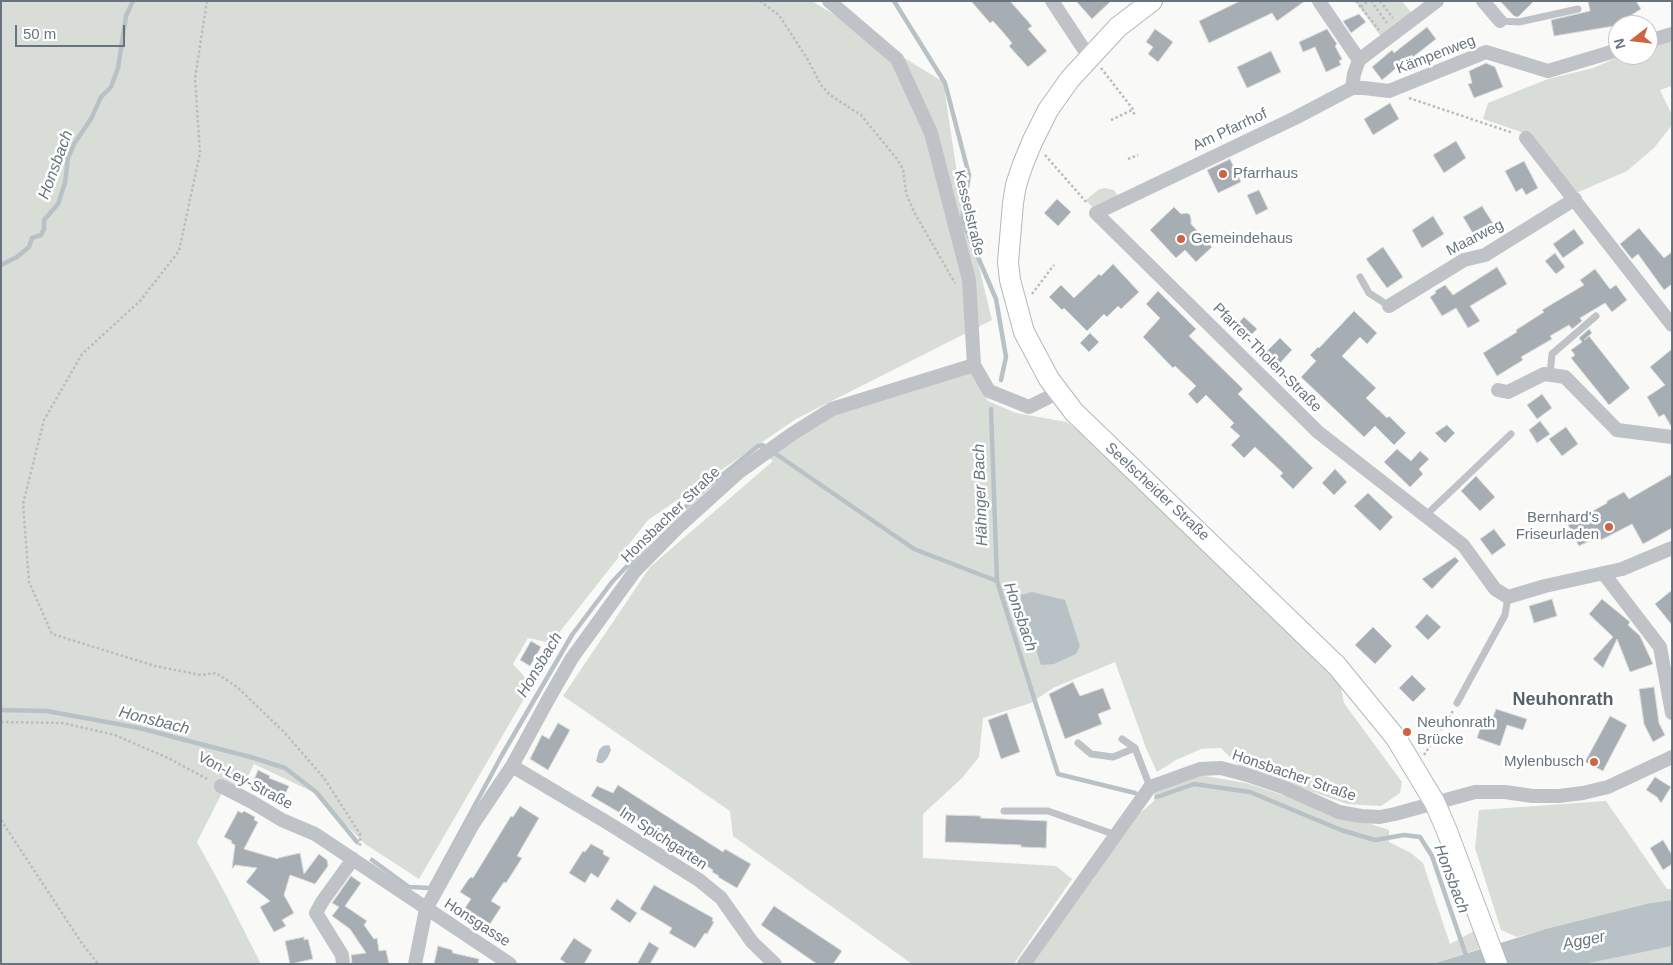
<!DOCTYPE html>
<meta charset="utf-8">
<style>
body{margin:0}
#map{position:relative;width:1673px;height:965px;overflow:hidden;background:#f9f9f7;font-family:Helvetica,sans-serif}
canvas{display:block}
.frame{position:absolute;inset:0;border:2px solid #67747e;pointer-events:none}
.north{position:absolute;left:1608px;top:15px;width:50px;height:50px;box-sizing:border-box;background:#fff;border:1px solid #c2c7cb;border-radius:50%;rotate:254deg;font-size:14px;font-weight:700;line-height:20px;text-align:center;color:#67747e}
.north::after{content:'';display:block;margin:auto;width:18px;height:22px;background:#ce6442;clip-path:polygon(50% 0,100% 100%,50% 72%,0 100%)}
.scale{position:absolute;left:15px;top:25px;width:110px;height:22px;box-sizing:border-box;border:2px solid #67747e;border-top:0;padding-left:6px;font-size:15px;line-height:18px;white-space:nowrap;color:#67747e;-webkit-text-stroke:4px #fff;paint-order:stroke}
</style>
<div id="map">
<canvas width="1673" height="965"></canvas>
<div class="frame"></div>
<div class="north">N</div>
<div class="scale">50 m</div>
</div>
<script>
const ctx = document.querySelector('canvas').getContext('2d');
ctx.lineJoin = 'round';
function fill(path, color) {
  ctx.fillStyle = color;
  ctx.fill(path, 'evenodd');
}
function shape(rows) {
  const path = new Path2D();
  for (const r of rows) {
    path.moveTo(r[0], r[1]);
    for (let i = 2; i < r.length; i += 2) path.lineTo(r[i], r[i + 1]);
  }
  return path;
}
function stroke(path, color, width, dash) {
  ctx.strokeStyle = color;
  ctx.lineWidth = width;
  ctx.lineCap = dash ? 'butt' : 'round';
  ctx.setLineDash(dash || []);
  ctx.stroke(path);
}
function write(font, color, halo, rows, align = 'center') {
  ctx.font = font + ' Helvetica,sans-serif';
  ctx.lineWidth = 5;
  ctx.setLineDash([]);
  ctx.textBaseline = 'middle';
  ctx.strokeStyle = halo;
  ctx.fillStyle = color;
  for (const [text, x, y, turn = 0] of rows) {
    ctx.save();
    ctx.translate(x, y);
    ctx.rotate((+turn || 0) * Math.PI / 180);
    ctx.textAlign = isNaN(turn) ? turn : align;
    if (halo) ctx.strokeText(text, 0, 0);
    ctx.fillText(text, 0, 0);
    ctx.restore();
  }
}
const green = shape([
 [1,1,812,1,945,83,945,93,958,180,992,320,796,419,648,520,551,643,528,638,513,664,532,685,419,879,365,844,313,792,254,764,243,787,222,793,197,842,225,893,261,964,1,964],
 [1355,1,1402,1,1413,15,1382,38],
 [1672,39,1672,86,1660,90,1672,115,1672,125,1654,148,1627,171,1574,194,1530,135,1483,119,1488,103,1548,79,1593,68,1623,55,1648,55,1648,47],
 [1104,188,1114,190,1118,196,1092,207,1086,200,1098,190],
 [970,372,988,401,1016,413,1067,422,1076,429,1283,626,1340,684,1344,703,1402,782,1400,793,1381,806,1347,804,1239,766,1221,748,1201,749,1176,760,1157,772,1146,748,1115,662,1053,688,1031,703,983,718,979,757,962,778,923,814,923,858,1056,866,1072,879,1030,940,1014,964,912,964,733,836,730,811,563,696,650,567,773,461,764,454,833,414],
 [1199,775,1246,783,1389,830,1389,842,1411,853,1423,863,1450,944,1474,931,1479,949,1432,964,1032,964,1140,813,1154,801,1154,790],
 [1606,801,1667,889,1672,889,1672,900,1650,903,1517,937,1501,930,1475,848,1479,810],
 [1672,946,1672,964,1584,964,1644,951]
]);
const water = shape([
 [1032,592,1065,600,1080,646,1076,654,1054,664,1041,665,1021,605,1021,595],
 [609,745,611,750,608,757,603,763,599,763,596,761,599,750,603,746],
 [1672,900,1672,946,1584,964,1432,964,1546,929,1650,903]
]);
const stream = shape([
 [894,1,945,83,969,175,962,220,996,299,1006,357,1001,380],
 [1,265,17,257,29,247,32,238,41,235,44,229,44,220,58,204,65,183,68,158,74,144,91,119,101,97,111,87,118,68,126,16,133,1],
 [991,409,997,581],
 [773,452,914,549,997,581,1058,774,1135,793],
 [1,710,47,711,139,728,254,758,285,768,316,792,357,842],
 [1157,797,1194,784,1250,792,1341,830,1375,840,1404,835,1420,837,1432,856,1469,964],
 [372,860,409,887,430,888,502,755,572,635,612,582,664,527,705,489,758,446,763,445]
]);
const building = shape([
 [971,1,1010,1,1032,26,1028,29,1047,51,1028,67,1009,46,1012,43,1002,31,993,21,990,23,971,1],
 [1076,1,1111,1,1092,19,1076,1],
 [1240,1,1305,1,1277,21,1272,13,1209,43,1199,21,1240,1],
 [1500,1,1534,1,1518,17,1514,16,1500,1],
 [1588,1,1636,1,1641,9,1614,26,1554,36,1551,20,1590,11,1588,1],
 [1359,14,1366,22,1351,33,1343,21,1359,14],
 [1427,27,1436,39,1413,57,1412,55,1382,80,1372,67,1392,50,1394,53,1427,27],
 [1155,29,1173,42,1158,62,1148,54,1153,47,1146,42,1155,29],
 [1327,29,1337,44,1335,46,1342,59,1339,61,1341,65,1326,72,1315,47,1303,52,1299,42,1327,29],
 [1271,51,1281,72,1247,88,1237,67,1271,51],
 [1486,63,1495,67,1503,87,1474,98,1468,84,1472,83,1469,71,1486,63],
 [1390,103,1399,119,1373,135,1364,119,1390,103],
 [1456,141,1466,158,1444,173,1433,155,1456,141],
 [1230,159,1241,182,1218,193,1207,170,1230,159],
 [1524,161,1538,188,1526,195,1522,188,1516,192,1505,171,1524,161],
 [1259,190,1268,209,1256,215,1247,195,1259,190],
 [1057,199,1071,212,1058,226,1044,213,1057,199],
 [1482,206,1496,228,1477,240,1463,217,1482,206],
 [1174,207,1181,214,1187,213,1190,215,1191,219,1191,224,1212,247,1196,262,1185,250,1176,258,1150,230,1174,207],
 [1433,216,1444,234,1422,248,1412,230,1433,216],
 [1639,228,1664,258,1672,252,1672,284,1664,290,1638,254,1632,259,1620,244,1639,228],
 [1574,229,1584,243,1563,258,1553,244,1574,229],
 [1383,247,1403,277,1387,288,1366,259,1383,247],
 [1555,253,1565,267,1556,274,1545,261,1555,253],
 [1113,264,1139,292,1121,309,1118,306,1107,317,1104,314,1087,331,1064,308,1062,310,1049,297,1061,285,1074,298,1099,274,1101,276,1113,264],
 [1497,267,1507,284,1470,306,1480,321,1468,328,1456,308,1442,316,1430,297,1436,293,1435,291,1445,285,1453,295,1497,267],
 [1595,269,1610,289,1616,285,1627,300,1612,312,1605,303,1580,318,1582,321,1572,329,1569,325,1550,336,1552,339,1521,357,1523,360,1497,376,1483,353,1517,332,1516,330,1544,312,1542,310,1584,285,1580,280,1595,269],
 [1158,291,1196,329,1189,336,1243,389,1238,394,1313,468,1293,489,1280,476,1283,473,1255,447,1244,458,1231,445,1240,436,1230,427,1234,423,1206,395,1197,404,1188,394,1196,386,1175,366,1173,368,1143,337,1160,318,1146,304,1158,291],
 [1354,311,1377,333,1367,344,1360,337,1342,356,1376,388,1366,398,1387,418,1389,416,1406,433,1394,445,1375,426,1364,437,1301,377,1316,361,1310,355,1318,347,1319,348,1354,311],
 [1244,317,1257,329,1244,342,1232,330,1244,317],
 [1589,329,1592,333,1584,340,1589,336,1630,388,1609,405,1571,358,1575,355,1571,350,1582,342,1579,338,1589,329],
 [1090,333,1099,342,1089,352,1080,343,1090,333],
 [1280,338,1292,350,1280,363,1267,351,1280,338],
 [1672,349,1672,428,1664,414,1659,417,1647,397,1665,385,1650,367,1672,349],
 [1542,394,1552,408,1537,419,1527,405,1542,394],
 [1540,421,1550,434,1537,443,1529,430,1540,421],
 [1447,425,1455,433,1445,443,1435,433,1447,425],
 [1566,427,1578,444,1562,456,1549,439,1566,427],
 [1397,449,1411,461,1420,451,1429,459,1419,469,1423,474,1410,487,1384,462,1397,449],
 [1335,469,1347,482,1334,495,1322,483,1335,469],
 [1672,474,1672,528,1643,544,1632,524,1601,540,1599,536,1579,546,1568,525,1607,503,1607,501,1624,492,1629,499,1672,474],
 [1476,476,1495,497,1480,511,1461,491,1476,476],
 [1368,493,1393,517,1380,531,1354,506,1368,493],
 [1494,529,1506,545,1492,555,1480,539,1494,529],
 [1455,557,1459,561,1432,589,1422,579,1455,557],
 [1672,590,1672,625,1655,604,1672,590],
 [1552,599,1557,616,1534,623,1529,606,1552,599],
 [1602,599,1630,622,1628,625,1640,636,1653,664,1630,672,1617,639,1603,668,1593,659,1613,637,1589,614,1602,599],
 [1427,614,1441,627,1428,640,1415,627,1427,614],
 [1373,627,1392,646,1375,664,1355,645,1373,627],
 [531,641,541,647,530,666,520,660,531,641],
 [1412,675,1426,689,1413,702,1399,688,1412,675],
 [1073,682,1080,696,1103,688,1111,709,1098,714,1102,724,1065,739,1049,694,1073,682],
 [1654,687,1659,723,1665,735,1653,742,1644,724,1639,689,1654,687],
 [1496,709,1527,719,1523,730,1507,725,1500,746,1477,738,1484,717,1492,720,1496,709],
 [1007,713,1020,752,1001,759,988,720,1007,713],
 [1610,716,1627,725,1603,771,1585,762,1610,716],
 [558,723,570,730,548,770,530,759,542,735,549,739,558,723],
 [258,770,270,776,269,778,289,786,281,803,250,790,258,770],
 [1655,777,1671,787,1661,803,1657,797,1646,790,1655,777],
 [618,785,723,852,725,849,751,864,737,888,718,877,719,876,712,872,713,870,675,846,677,844,628,815,627,817,591,796,597,786,613,793,618,785],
 [520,806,539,818,517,856,522,858,506,883,504,882,491,901,501,907,490,924,465,908,471,899,460,892,468,880,471,877,473,878,511,816,513,817,520,806],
 [238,811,242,813,244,811,255,817,254,820,258,822,244,849,278,859,278,858,300,853,304,874,319,854,327,860,328,866,315,884,290,875,284,895,294,913,282,920,286,926,274,932,260,907,270,901,246,882,257,868,235,865,233,868,232,868,235,845,231,843,232,841,224,837,238,811],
 [946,815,981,816,980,818,1047,821,1046,848,1021,847,1021,845,945,842,946,815],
 [1663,840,1672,855,1672,864,1663,870,1650,848,1663,840],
 [591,844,604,851,603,854,610,858,598,878,591,873,585,883,569,873,583,851,585,852,591,844],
 [351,876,361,883,345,906,367,921,364,925,374,939,377,938,379,951,386,950,389,964,352,964,351,955,366,953,350,929,332,916,339,907,332,903,351,876],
 [654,885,713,918,712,921,714,922,707,934,705,933,695,948,669,933,672,928,640,909,654,885],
 [617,899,637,913,630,923,610,909,617,899],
 [774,906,842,951,833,964,817,964,761,925,774,906],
 [304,937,304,940,308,939,313,959,290,964,285,941,304,937],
 [574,938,592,950,584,964,567,964,560,959,574,938],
 [649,942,659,948,650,964,637,964,649,942],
 [438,946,452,950,453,953,479,959,478,964,434,964,438,946]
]);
const path = shape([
 [207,1,195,78,200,153,179,251,140,301,82,354,44,420,23,504,29,582,52,634,155,666,201,675,216,673,237,687,284,732,324,778,360,834,360,847],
 [760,1,779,15,808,60,821,85,830,95,861,115,897,159,903,169,906,193,914,212,955,283],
 [1356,1,1379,30],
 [1371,1,1387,23],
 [1380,1,1393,18],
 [1361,7,1368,1],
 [1101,68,1132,108,1135,116],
 [1409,98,1513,133],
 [1111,120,1132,110],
 [1045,155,1087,203],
 [1128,159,1138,155],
 [1032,294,1054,265],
 [1,722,63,723,115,735,168,758,209,780],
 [1424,755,1453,711],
 [1,820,81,942,98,964]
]);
const lane = shape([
 [1500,21,1519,22,1578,9],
 [1360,277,1369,293,1389,306],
 [1550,375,1552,354,1596,316],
 [1425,516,1511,434],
 [1457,703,1505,615,1508,597],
 [1122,739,1135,748,1150,787],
 [1078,743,1091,754,1113,757,1135,748],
 [1004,811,1048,811,1116,835]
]);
const street = shape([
 [829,1,897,59,931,133,969,280,974,365,989,391,1029,407,1059,392],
 [1052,1,1089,57],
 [1319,1,1359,60],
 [1483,1,1500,21],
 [1648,41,1672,34],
 [1618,50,1548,71,1486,52,1389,91,1364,88,1352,88,1295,118,1096,213,1318,432,1463,545,1495,589,1508,597,1545,586,1622,569,1672,548],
 [1352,88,1354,74,1359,60,1437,1],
 [1526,138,1672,325],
 [1389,306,1464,260,1485,255,1575,199],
 [1498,390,1508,392,1544,374,1565,377,1617,430,1672,437],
 [1604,574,1660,647,1672,713],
 [512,766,608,823,699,880,721,898,752,942,775,964],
 [221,786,252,802,282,820,315,834,510,964],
 [343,964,342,955,316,913,322,902,353,859],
 [415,964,426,909,473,824,512,766,549,698,572,658,635,571,678,527,739,472,792,434,832,409,974,365],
 [1024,964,1150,787,1200,769,1221,768,1247,775,1285,788,1339,812,1361,816,1380,817,1395,814,1475,792,1505,792,1532,796,1559,796,1583,793,1608,787,1672,757]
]);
const secondary = shape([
 [1152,1,1118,27,1070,79,1048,110,1033,140,1023,164,1016,185,1013,203,1008,262,1010,280,1024,332,1049,379,1074,412,1337,666,1396,738,1435,803,1447,831,1497,964]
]);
const markers = [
 [1223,174,5,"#ce6442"],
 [1181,239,5,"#ce6442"],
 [1609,527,5,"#ce6442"],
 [1407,732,5,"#ce6442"],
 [1594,762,5,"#ce6442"]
];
const streetNames = [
 ["Kämpenweg",1436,55,-21],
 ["Am Pfarrhof",1230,130,-25],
 ["Kesselstraße",969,213,76],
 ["Maarweg",1475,238,-27],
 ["Pfarrer-Tholen-Straße",1267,358,45],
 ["Seelscheider Straße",1157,492,43],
 ["Honsbacher Straße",671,515,-44],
 ["Honsbacher Straße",1294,776,19],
 ["Von-Ley-Straße",245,781,28],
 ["Im Spichgarten",663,839,33],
 ["Honsgasse",477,923,33]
];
const poiNames = [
 ["Pfarrhaus",1233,174],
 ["Gemeindehaus",1191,239],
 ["Bernhard's",1599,518,"right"],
 ["Friseurladen",1599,535,"right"],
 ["Neuhonrath",1417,723],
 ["Brücke",1417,740],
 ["Mylenbusch",1584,762,"right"]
];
const waterNames = [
 ["Honsbach",56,165,-70],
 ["Hähnger Bach",981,495,-92],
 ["Honsbach",1020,617,71],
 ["Honsbach",540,665,-59],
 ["Honsbach",154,721,14],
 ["Honsbach",1451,879,69],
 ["Agger",1584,941,-12]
];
const quarterNames = [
 ["Neuhonrath",1563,700]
];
fill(green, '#d9ddd7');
fill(water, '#b8c2c6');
stroke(stream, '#b8c2c6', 4.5);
fill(building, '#a7aeb3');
stroke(building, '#dbdbd9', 1);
stroke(secondary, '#b4b8bc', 22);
stroke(path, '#b9bcbe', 2.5, [2.5, 2.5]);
stroke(lane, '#bfc2c6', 7);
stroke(street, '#bfc2c6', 14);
stroke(secondary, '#fff', 20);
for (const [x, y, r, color] of markers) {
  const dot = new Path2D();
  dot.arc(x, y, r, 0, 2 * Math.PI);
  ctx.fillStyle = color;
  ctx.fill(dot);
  stroke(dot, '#fff', 2);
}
write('15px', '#67747e', '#fff', streetNames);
write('15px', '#67747e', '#fff', poiNames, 'left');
write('italic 16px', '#67787f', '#fff', waterNames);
write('bold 18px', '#59626a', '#fff', quarterNames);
</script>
